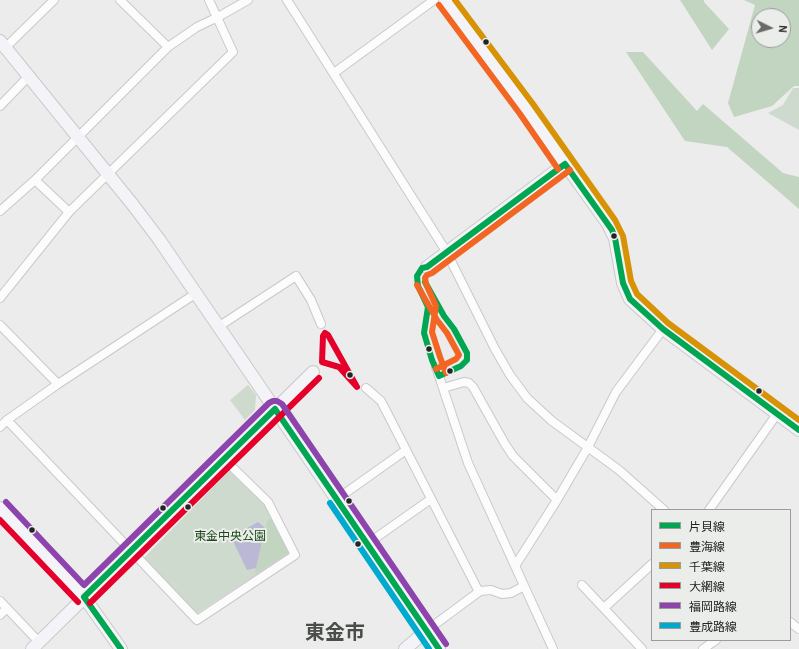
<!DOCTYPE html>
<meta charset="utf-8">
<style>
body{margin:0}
#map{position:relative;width:799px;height:649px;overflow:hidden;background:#ebeceb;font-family:Karla,"Noto Sans JP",sans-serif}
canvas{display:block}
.legend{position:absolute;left:651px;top:509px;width:140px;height:132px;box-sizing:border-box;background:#ebedea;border:1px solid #9b9d9a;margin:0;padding:5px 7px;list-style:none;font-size:12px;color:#232423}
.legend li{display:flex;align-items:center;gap:8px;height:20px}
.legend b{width:20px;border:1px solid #9b9d9a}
.north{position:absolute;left:751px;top:8px;width:40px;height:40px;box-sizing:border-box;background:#ebedea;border:1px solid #9b9d9a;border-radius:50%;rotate:95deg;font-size:11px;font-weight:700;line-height:16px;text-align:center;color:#232423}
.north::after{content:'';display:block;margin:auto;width:14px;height:18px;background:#696a69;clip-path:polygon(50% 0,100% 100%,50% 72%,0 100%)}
</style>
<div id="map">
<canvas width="799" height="649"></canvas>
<ul class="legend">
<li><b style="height:5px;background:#00a651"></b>片貝線</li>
<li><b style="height:5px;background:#f26522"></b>豊海線</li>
<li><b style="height:5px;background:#d79205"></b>千葉線</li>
<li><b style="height:5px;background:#e4002b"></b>大網線</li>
<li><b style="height:5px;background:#8e44ad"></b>福岡路線</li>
<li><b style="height:5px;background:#00a9ce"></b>豊成路線</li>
</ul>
<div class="north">N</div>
</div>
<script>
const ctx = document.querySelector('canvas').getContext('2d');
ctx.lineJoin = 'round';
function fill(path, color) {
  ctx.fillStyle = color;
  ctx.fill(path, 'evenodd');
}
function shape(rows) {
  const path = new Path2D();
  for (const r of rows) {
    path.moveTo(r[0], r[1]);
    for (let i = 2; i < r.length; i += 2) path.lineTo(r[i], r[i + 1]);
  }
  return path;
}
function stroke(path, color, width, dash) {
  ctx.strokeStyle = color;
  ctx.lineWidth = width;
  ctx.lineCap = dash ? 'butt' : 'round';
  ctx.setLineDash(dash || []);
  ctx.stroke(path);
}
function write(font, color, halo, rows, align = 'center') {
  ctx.font = font + ' Karla,"Noto Sans JP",sans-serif';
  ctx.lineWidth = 4;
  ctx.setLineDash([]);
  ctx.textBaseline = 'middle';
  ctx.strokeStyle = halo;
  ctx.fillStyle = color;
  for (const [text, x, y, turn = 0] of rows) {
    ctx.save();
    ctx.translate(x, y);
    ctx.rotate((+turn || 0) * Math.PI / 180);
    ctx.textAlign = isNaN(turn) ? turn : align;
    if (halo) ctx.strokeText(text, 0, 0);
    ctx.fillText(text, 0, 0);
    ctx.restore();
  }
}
const green = shape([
 [793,88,799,88,799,130,768,113,783,105],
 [248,385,256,395,255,410,245,420,230,400],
 [229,471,265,505,290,553,196,614,142,560]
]);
const forest = shape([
 [680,0,704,0,704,2,729,29,712,50],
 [744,0,799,0,799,86,794,86,772,106,734,117,728,103,755,5],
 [759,16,783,16,783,40,759,40],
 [626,52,643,52,697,111,703,104,783,173,799,177,799,209,727,147,685,141],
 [268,519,272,520,289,552,256,574,255,571]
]);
const water = shape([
 [258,522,265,528,256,568,247,570,231,537]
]);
const street = shape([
 [120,0,168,47],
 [287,0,446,251,495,349,510,375,527,398,552,421,619,470,664,510],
 [5,48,54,0],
 [334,73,434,0],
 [0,106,28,77],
 [35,180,69,212],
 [0,211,35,180,168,47,197,27,218,17,248,0],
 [0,298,69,212,233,52,209,0],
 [0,325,58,384],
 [218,327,296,276,311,300,321,324],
 [436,367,468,463,553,649],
 [366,388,381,401,479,592],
 [443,388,464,382,469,383,473,387,505,444,513,456,557,500],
 [7,420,197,620,295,555,268,502,224,459],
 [0,427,7,420,58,384,195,294],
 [337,499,406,450],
 [709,510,777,414],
 [367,544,431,499],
 [515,566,557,500,588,447,616,392,663,329],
 [582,585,642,649],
 [0,601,39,642],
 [604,608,652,564],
 [0,615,7,608],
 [790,622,799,629],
 [426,631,480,591,491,590,502,594,511,593,524,586],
 [703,649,716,640]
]);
const secondary = shape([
 [445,0,526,109,608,224,615,238,623,283,630,299,663,329,799,430],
 [0,41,133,205,158,238,439,649],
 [427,267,565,164],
 [0,508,72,583,84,597,121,649],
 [32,649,313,372],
 [405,649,426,631]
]);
const bus1 = shape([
 [565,164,612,230,615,238,623,283,630,299,663,329,799,430],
 [425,282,444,316,454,329,467,353,467,360,461,366,439,376],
 [439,376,432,360,424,333,428,307,418,286,417,276,422,268,427,267,565,164],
 [275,409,439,649],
 [84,597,275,409],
 [84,597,121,649]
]);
const bus2 = shape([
 [439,5,520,114,558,169],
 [417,285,437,320,447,333,459,355,456,359,436,369],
 [446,373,440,357,432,332,436,306,426,284,425,278,427,275,432,273,570,170]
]);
const bus3 = shape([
 [455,0,533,104,615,220,623,236,631,281,637,294,668,323,799,420]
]);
const bus4 = shape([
 [325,333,328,335,357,387,339,367,322,362,323,336,325,333],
 [0,520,78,602],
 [90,603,319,378]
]);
const bus5 = shape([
 [6,502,84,585,269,403,273,401,277,401,282,404,446,644]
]);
const bus6 = shape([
 [330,503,429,649]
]);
const markers = [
 [486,42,3.5,"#232423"],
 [614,236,3.5,"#232423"],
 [429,349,3.5,"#232423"],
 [450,371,3.5,"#232423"],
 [350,375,3.5,"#232423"],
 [759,391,3.5,"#232423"],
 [349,501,3.5,"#232423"],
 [188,507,3.5,"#232423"],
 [163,508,3.5,"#232423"],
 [32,530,3.5,"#232423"],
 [358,544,3.5,"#232423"]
];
const parkNames = [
 ["東金中央公園",230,537]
];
const townNames = [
 ["東金市",335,633]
];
fill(green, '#cedacd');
fill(forest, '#c2d5c1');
fill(water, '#bbb8d5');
stroke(street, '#c8c9c8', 10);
stroke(secondary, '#c8c9c8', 14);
stroke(street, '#fcfcfc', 8);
stroke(secondary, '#f4f4f8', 12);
stroke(bus1, '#00a651', 6);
stroke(bus2, '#f26522', 6);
stroke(bus3, '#d79205', 6);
stroke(bus4, '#e4002b', 6);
stroke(bus5, '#8e44ad', 6);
stroke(bus6, '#00a9ce', 6);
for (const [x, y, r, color] of markers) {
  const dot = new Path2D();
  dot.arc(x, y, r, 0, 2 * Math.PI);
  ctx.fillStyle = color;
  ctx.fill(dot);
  stroke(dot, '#ebedea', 1.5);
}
write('12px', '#1b4919', '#ebedea', parkNames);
write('bold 20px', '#4b4d4b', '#ebedea', townNames);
</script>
